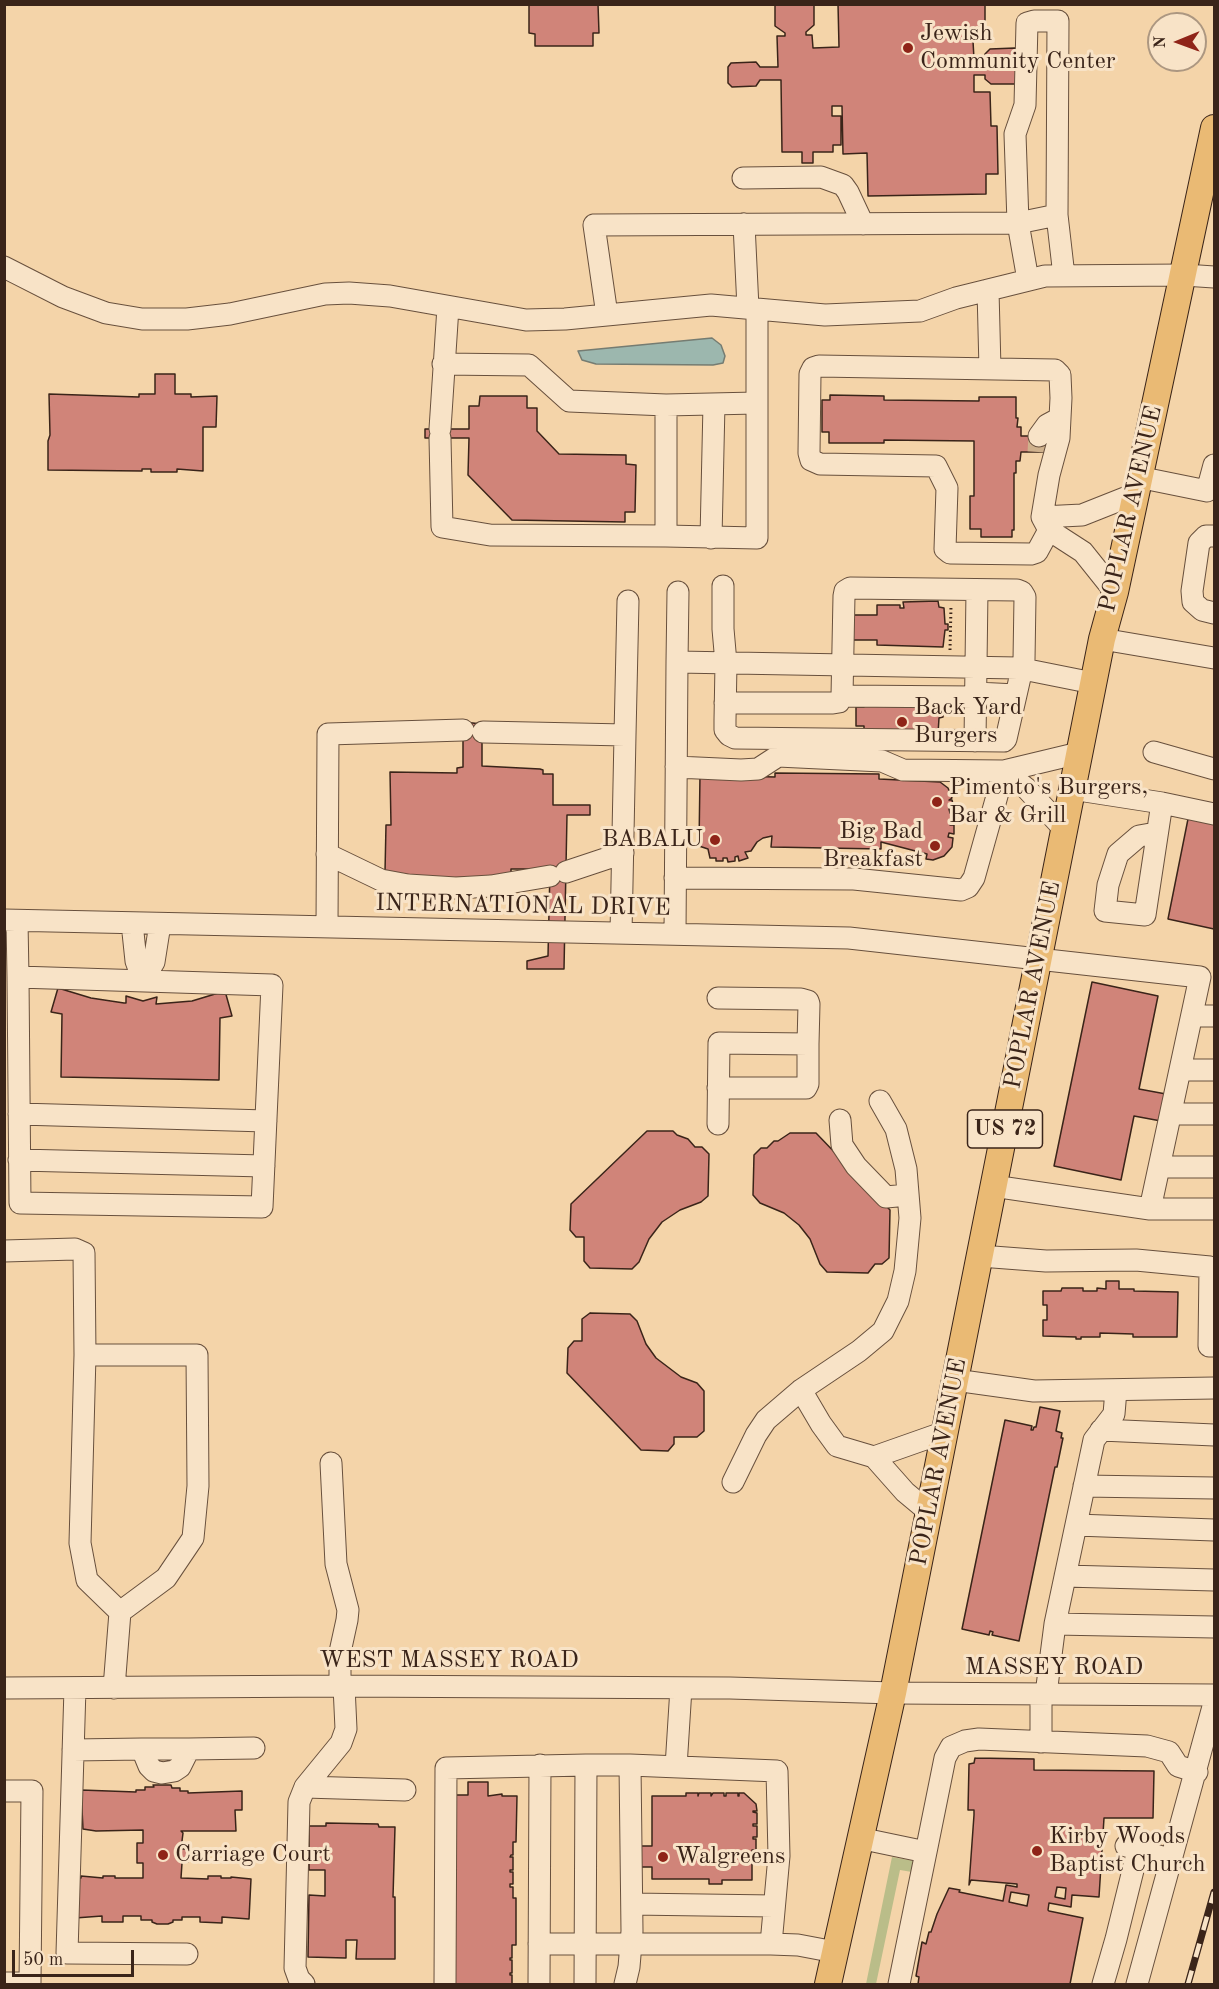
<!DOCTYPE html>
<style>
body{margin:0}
#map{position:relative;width:1219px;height:1989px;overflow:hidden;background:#f4d4a9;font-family:"Old Standard TT",serif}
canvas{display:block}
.frame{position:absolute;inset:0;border:6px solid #3a2419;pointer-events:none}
.north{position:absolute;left:1147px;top:12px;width:60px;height:60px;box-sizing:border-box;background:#f8e3c7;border:2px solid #ac9781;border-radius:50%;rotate:269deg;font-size:16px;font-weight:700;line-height:24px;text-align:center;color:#3a2419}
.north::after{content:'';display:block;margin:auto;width:21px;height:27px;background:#8f2418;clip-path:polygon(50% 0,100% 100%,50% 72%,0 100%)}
.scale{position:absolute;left:12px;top:1950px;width:122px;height:27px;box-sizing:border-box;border:3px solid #3a2419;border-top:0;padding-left:8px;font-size:18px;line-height:21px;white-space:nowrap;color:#3a2419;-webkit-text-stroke:4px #f8e3c7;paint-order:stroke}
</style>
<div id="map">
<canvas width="1219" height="1989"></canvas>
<div class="frame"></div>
<div class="north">N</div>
<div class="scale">50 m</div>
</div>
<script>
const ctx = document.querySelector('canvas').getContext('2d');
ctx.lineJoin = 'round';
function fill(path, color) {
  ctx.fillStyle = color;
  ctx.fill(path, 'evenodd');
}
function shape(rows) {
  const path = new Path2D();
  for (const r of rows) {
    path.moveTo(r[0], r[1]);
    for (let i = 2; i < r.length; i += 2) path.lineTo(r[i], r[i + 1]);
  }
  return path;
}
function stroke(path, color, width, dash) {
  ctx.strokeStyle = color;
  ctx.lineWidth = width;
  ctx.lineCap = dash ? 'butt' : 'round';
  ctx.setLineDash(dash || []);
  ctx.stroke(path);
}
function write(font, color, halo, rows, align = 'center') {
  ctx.font = font + ' "Old Standard TT",serif';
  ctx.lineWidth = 6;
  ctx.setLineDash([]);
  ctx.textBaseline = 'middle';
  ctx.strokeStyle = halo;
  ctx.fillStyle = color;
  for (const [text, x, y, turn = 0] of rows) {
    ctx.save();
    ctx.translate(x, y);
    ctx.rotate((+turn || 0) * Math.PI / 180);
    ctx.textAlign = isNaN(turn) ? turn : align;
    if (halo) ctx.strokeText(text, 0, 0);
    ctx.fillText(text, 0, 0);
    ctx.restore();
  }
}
const green = shape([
 [892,1857,914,1861,912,1872,900,1870,876,1984,866,1984]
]);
const water = shape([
 [712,338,721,345,725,356,723,363,713,365,596,364,582,360,578,351,712,338]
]);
const building = shape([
 [529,4,598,4,599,33,593,33,593,46,535,46,535,34,529,33,529,4],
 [775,4,814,4,814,25,806,32,806,35,812,35,813,48,839,47,838,4,985,4,985,40,973,41,974,59,985,59,985,54,990,49,1015,48,1021,53,1016,84,991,84,985,79,985,75,974,75,974,92,990,92,991,126,997,126,998,174,986,174,986,194,868,196,867,153,843,154,842,106,832,106,832,116,841,116,841,145,833,145,833,152,813,152,813,163,802,163,802,152,782,152,781,80,760,80,756,86,732,87,728,83,728,67,731,63,756,62,760,67,778,67,777,36,785,36,785,33,775,26,775,4],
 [155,374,175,374,175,394,191,394,191,397,217,396,216,427,203,427,203,471,177,469,177,472,151,472,151,469,142,469,142,471,48,470,48,441,50,435,49,394,139,397,139,394,155,394,155,374],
 [830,395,884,396,884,400,979,401,979,397,1016,397,1016,418,1018,418,1017,427,1021,427,1021,436,1047,436,1047,452,1021,452,1020,461,1016,461,1016,473,1014,473,1014,530,1012,530,1012,537,981,537,981,529,970,529,970,496,974,496,974,441,884,440,884,443,829,443,829,432,822,432,822,400,830,400,830,395],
 [480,396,527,396,527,408,537,408,537,431,559,454,626,455,626,464,636,465,635,512,625,512,625,522,512,520,468,475,469,438,425,438,425,429,469,429,469,406,479,406,480,396],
 [938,601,939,607,944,608,945,624,948,624,948,630,945,630,943,647,877,645,877,640,853,640,853,615,877,615,877,605,900,605,900,608,904,608,903,602,938,601],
 [864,706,939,707,939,709,943,710,943,717,939,718,938,734,864,732,864,726,856,726,856,707,864,707,864,706],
 [463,722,482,724,482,766,540,769,543,770,543,774,553,774,553,805,590,805,590,815,567,815,564,969,527,969,527,961,548,956,550,869,511,869,511,876,413,879,385,872,386,825,391,825,390,772,457,773,457,768,463,767,463,722],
 [775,773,879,774,879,779,940,782,948,788,952,798,949,800,952,800,954,809,949,809,950,813,954,812,955,821,950,821,950,825,954,825,954,834,949,833,948,837,953,838,952,847,944,856,933,860,926,859,927,854,881,842,881,849,771,847,772,836,763,838,757,842,751,851,745,852,748,858,739,861,738,856,735,857,735,861,728,862,727,858,723,858,723,861,716,861,716,858,710,858,708,849,699,846,700,775,775,777,775,773],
 [1189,814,1214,819,1214,929,1168,919,1189,814],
 [1092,982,1158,996,1139,1089,1166,1094,1161,1121,1134,1116,1121,1180,1054,1166,1092,982],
 [58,988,91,998,124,1003,126,1003,126,996,143,1001,157,997,156,1004,192,1001,225,991,232,1016,220,1018,219,1080,61,1077,62,1014,51,1012,58,988],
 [647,1131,673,1131,677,1135,688,1139,695,1147,702,1147,709,1154,708,1196,701,1202,680,1210,662,1222,649,1239,639,1262,632,1269,590,1268,584,1261,584,1237,576,1237,570,1230,571,1204,647,1131],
 [790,1133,816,1133,890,1210,889,1258,882,1264,875,1264,868,1273,827,1272,820,1264,810,1239,799,1225,784,1213,760,1203,753,1195,754,1155,761,1148,767,1148,774,1141,778,1141,790,1133],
 [1106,1281,1119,1281,1119,1289,1134,1289,1134,1291,1178,1292,1177,1337,1133,1337,1133,1334,1100,1333,1100,1337,1081,1337,1081,1339,1076,1339,1076,1337,1043,1336,1043,1320,1047,1320,1047,1305,1043,1305,1043,1291,1061,1291,1062,1288,1083,1288,1083,1291,1097,1291,1097,1288,1106,1289,1106,1281],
 [590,1313,630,1314,637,1321,646,1344,656,1358,681,1377,697,1383,704,1391,704,1431,697,1437,674,1437,674,1444,668,1451,641,1450,567,1373,568,1348,574,1341,582,1341,582,1319,590,1313],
 [1040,1407,1060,1411,1056,1431,1062,1433,1061,1438,1063,1438,1057,1467,1055,1467,1019,1641,992,1635,993,1632,990,1631,989,1635,962,1629,1005,1420,1032,1426,1031,1430,1033,1430,1034,1427,1036,1427,1040,1407],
 [975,1758,1034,1759,1034,1770,1154,1771,1153,1818,1104,1818,1099,1897,1072,1895,1071,1907,1049,1903,1048,1910,1049,1911,1083,1918,1070,1984,918,1984,919,1977,916,1976,922,1942,926,1944,929,1932,931,1932,937,1914,949,1888,960,1890,959,1892,1003,1901,1006,1885,1017,1887,1017,1884,971,1880,969,1885,974,1815,974,1810,968,1810,969,1764,974,1763,975,1758],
 [1057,1887,1066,1888,1065,1899,1055,1897,1057,1887],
 [1011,1892,1029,1895,1027,1906,1009,1902,1011,1892],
 [468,1782,488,1782,488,1796,502,1794,502,1796,517,1796,516,1842,513,1842,513,1855,511,1855,510,1857,513,1857,513,1870,510,1870,510,1872,513,1872,513,1884,510,1884,510,1887,513,1887,513,1898,516,1898,516,1945,512,1945,512,1958,510,1958,510,1960,512,1960,512,1973,510,1973,510,1975,512,1975,512,1984,449,1984,450,1795,468,1795,468,1782],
 [153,1785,171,1785,172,1788,180,1788,180,1791,188,1791,188,1793,242,1791,242,1810,235,1810,236,1831,181,1831,183,1833,181,1849,188,1849,188,1862,181,1862,182,1863,181,1878,208,1879,208,1876,221,1876,221,1878,231,1878,231,1877,251,1879,249,1919,222,1917,222,1923,200,1922,200,1917,182,1917,182,1920,173,1920,173,1922,168,1924,157,1924,152,1922,152,1920,141,1920,141,1916,123,1916,123,1922,102,1922,102,1916,75,1918,73,1878,81,1878,81,1876,103,1878,103,1876,115,1876,115,1878,143,1878,143,1863,137,1863,137,1843,143,1843,143,1830,96,1831,83,1829,81,1790,136,1792,136,1790,145,1790,145,1787,154,1787,153,1785],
 [686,1793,698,1793,698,1796,699,1793,711,1793,711,1796,713,1793,724,1793,724,1796,726,1796,726,1793,738,1793,738,1796,739,1796,739,1793,744,1793,756,1804,757,1811,753,1811,753,1812,757,1813,757,1824,753,1824,753,1826,757,1826,757,1837,753,1837,753,1839,756,1839,756,1850,752,1850,752,1880,722,1880,722,1884,709,1884,709,1879,652,1879,652,1867,640,1867,640,1846,652,1846,652,1796,686,1796,686,1793],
 [326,1823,378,1824,379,1827,395,1827,393,1897,395,1897,395,1959,356,1959,357,1940,346,1940,346,1958,308,1957,309,1895,325,1896,325,1870,309,1870,309,1826,326,1826,326,1823]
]);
const minorTunnel = shape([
 [1038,452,1039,436]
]);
const path = shape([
 [950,650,951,606]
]);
const minor = shape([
 [743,178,821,177,843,185,848,192,863,224],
 [744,224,748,308],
 [4,267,63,297,106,313,142,319,187,319,230,314,325,294,349,293,390,296,526,320,565,319,711,305,825,315,920,311,956,298,1045,276,1184,275,1214,277],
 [1028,280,1018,223,1015,134,1025,105,1027,23,1034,21,1058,21,1057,215],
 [988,290,990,369],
 [607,315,594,225,1018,223,1057,215,1064,276],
 [666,405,756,403],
 [440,429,448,307],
 [1039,436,1047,425,1060,418],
 [440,438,442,527,490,535,666,536,666,405,569,401,529,365,443,364],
 [1138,477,1207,491,1214,465],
 [1042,517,1049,475,1059,438,1061,398,1060,375,1055,370,819,366,813,368,810,374,809,453,811,460,820,464,936,466,947,488,945,549,950,553,1031,554,1037,552,1049,530],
 [666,536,757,538,757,309],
 [1214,536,1206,536,1199,543,1192,591,1193,602,1202,610,1214,613],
 [711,538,714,404],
 [723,586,723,629,726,663,725,720,725,730,729,735,735,738,1004,741,1006,739,1024,660,1025,597,1022,592,1017,590,850,588,845,591,844,596,842,696,839,702,833,703,725,703],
 [678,592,677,662,1018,668,1093,683],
 [1115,592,1083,552,1049,530,1042,517,1082,515,1135,494],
 [1102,639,1214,658],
 [976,693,1016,695],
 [842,696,975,697],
 [483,732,625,735,621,933],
 [625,735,628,601],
 [975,741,977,590],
 [1154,752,1214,769],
 [1004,771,1026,788,1064,829],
 [1004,771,1079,753],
 [1072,789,1162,803,1145,915,1105,911,1108,885,1118,854,1139,836,1156,833],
 [1162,803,1214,814],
 [327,854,381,880,408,885,456,888,491,886,550,876],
 [566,872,623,853],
 [675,878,854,879,961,890,968,887,974,878,1004,771,903,770,882,761,778,756,758,769,741,770,676,767],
 [4,920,849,938,1200,977,1150,1209,993,1186],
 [17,921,18,977],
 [132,923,136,961,143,980],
 [327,927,328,734,463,730],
 [675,934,677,662],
 [18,977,272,985,262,1207,20,1203,18,977],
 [143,980,154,962,160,924],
 [1192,1016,1214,1016],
 [1180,1070,1214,1070],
 [718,1088,806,1088,808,1084,808,1044],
 [19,1114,266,1121],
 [1171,1114,1214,1114],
 [840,1120,842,1145,856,1166,886,1197,908,1195],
 [718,1124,719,1043,808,1044,809,1004,808,1001,801,999,718,998],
 [19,1160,264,1166],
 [1160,1167,1214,1167],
 [1150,1209,1214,1209],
 [4,1251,75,1249,84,1253,85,1355,80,1543,87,1580,120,1612,114,1688],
 [980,1256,1046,1261,1136,1260,1210,1267,1209,1346,1214,1346],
 [85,1355,197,1355,198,1486,193,1538,166,1578,120,1612],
 [955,1380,1034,1391,1214,1388],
 [801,1390,821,1424,837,1446,874,1457],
 [1101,1430,1214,1435],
 [331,1463,336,1564,348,1610,347,1620,340,1652,340,1686],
 [733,1482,756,1435,766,1420,801,1390,859,1351,883,1331,898,1301,905,1271,910,1218,906,1169,896,1129,880,1101],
 [1084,1486,1214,1488],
 [929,1512,905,1492,874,1457,945,1432],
 [1076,1525,1214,1530],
 [1065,1576,1214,1580],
 [1055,1624,1094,1440,1114,1414,1116,1390],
 [4,1688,340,1686,730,1688,893,1693,1214,1695],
 [75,1688,67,1953,187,1954],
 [1041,1694,1041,1742],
 [1046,1694,1055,1624,1214,1627],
 [142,1749,189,1749],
 [73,1750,142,1749,149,1766,154,1771,162,1773,174,1771,180,1767,189,1749,254,1748],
 [586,1765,630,1765],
 [676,1767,681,1688],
 [305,1787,405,1790],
 [4,1791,32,1791,30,1983,4,1983],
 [859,1838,926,1852,899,1984],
 [1126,1846,1172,1860],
 [926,1852,945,1758,951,1747,965,1741,979,1739,1147,1746,1169,1752,1178,1766,1197,1772],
 [632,1904,774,1906],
 [539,1944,771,1944,798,1945,835,1952],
 [304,1984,299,1979,295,1968,299,1802,305,1787,341,1743,346,1729,344,1686],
 [445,1984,446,1768,586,1765,585,1984],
 [539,1984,540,1765],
 [625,1984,629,1967,632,1931,630,1765,777,1771,779,1856,771,1944],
 [1103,1984,1116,1939,1138,1850],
 [1137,1984,1214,1703]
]);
const major = shape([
 [828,1984,893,1693,1102,639,1115,592,1214,128]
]);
const rail = shape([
 [1188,1984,1214,1892]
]);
const markers = [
 [908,48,6,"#8f2418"],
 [902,722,6,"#8f2418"],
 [937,802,6,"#8f2418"],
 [715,840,6,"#8f2418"],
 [935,846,6,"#8f2418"],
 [1037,1851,6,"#8f2418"],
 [163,1855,6,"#8f2418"],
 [663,1857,6,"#8f2418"]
];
const shields = [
 [1005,1129,75]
];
const shieldNames = [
 ["US 72",1005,1129]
];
const poiNames = [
 ["Jewish",920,34],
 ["Community Center",920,62],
 ["Back Yard",914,708],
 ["Burgers",914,736],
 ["Pimento's Burgers,",949,788],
 ["Bar & Grill",949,816],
 ["Big Bad",923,832,"right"],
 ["Breakfast",923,860,"right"],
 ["BABALU",703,840,"right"],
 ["Kirby Woods",1049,1837],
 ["Baptist Church",1049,1865],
 ["Carriage Court",175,1855],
 ["Walgreens",675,1857]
];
const streetNames = [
 ["POPLAR AVENUE",1131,509,-77],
 ["INTERNATIONAL DRIVE",523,906,1],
 ["POPLAR AVENUE",1033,985,-79],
 ["POPLAR AVENUE",939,1462,-79],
 ["WEST MASSEY ROAD",449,1661],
 ["MASSEY ROAD",1054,1668]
];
fill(green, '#babd89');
fill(water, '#9cb7ae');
stroke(water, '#757c72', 1.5);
fill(building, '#d08479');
stroke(building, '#3a2419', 1.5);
stroke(minorTunnel, '#cfb18c', 21, [21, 10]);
stroke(minor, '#68503d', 23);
stroke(major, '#3a2419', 28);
stroke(path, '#3a2419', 3, [1.5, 3]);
stroke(minor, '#f8e3c7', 21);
stroke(major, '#eaba74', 26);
stroke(rail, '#3a2419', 7);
stroke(rail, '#f8e3c7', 4.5, [14]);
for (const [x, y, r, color] of markers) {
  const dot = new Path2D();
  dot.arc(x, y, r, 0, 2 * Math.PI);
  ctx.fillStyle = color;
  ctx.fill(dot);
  stroke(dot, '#f8e3c7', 2);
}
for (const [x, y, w] of shields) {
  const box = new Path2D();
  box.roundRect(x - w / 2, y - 19, w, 38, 4.5);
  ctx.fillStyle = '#f8e3c7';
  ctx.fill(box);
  stroke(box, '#3a2419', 1.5);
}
write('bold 22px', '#3a2419', null, shieldNames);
write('24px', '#3a2419', '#f8e3c7', poiNames, 'left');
write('24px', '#3a2419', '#f8e3c7', streetNames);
</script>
